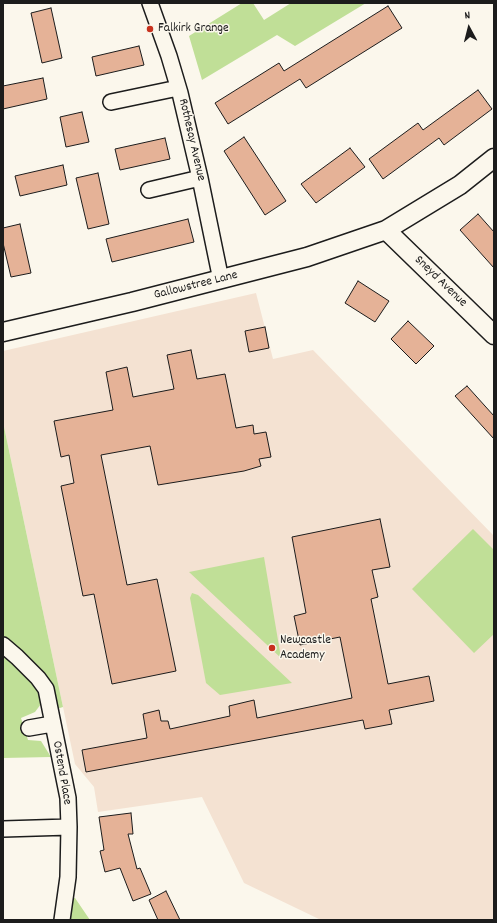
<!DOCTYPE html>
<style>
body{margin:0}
#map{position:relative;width:497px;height:923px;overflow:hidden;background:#fbf7ec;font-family:Dekko,sans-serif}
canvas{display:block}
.frame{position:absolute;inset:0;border:4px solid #1c1c1c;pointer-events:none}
.north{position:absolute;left:449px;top:8px;width:40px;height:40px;-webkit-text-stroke:3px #fbf7ec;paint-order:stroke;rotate:353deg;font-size:11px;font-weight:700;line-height:16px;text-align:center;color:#1c1c1c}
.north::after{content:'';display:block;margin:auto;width:14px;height:18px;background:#1c1c1c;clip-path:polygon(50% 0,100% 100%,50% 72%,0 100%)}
</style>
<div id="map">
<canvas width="497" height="923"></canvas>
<div class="frame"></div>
<div class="north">N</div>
</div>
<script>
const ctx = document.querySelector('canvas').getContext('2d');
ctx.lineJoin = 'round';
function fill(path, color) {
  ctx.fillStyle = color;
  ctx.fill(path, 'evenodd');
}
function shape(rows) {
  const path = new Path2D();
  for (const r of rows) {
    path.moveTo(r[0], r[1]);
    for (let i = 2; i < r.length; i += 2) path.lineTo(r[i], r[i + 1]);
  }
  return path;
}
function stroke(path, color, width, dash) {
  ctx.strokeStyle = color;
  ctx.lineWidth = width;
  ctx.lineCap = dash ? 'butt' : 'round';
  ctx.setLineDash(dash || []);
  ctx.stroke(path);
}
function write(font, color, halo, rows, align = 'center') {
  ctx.font = font + ' Dekko,sans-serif';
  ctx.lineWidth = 3;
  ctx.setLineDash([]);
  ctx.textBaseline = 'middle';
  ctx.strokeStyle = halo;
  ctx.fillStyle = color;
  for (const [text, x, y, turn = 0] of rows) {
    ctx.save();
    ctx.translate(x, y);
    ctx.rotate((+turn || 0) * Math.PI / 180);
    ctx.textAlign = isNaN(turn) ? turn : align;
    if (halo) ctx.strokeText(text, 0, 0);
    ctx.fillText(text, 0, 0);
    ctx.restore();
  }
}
const built = shape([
 [256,293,273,359,313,350,494,536,494,920,321,920,244,883,202,797,98,812,94,787,75,764,3,422,3,351]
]);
const green = shape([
 [242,3,253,3,264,20,291,3,366,3,295,46,277,35,202,80,189,36],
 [3,422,63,707,50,711,46,689,3,645],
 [473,529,494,550,494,634,474,653,412,589],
 [264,557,281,658,189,572],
 [192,593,198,595,292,683,220,695,206,683,190,598],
 [3,652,38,685,41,704,35,712,21,718,28,740,41,741,51,757,3,758],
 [65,896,75,898,90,920,62,920]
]);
const building = shape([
 [388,6,402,28,306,88,300,79,228,124,215,103,279,63,284,71,388,6],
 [51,8,62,58,42,63,31,13,51,8],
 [139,46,144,65,96,76,92,57,139,46],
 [43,78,47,99,3,109,3,86,43,78],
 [478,90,492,109,444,145,439,138,383,179,369,159,418,123,423,130,478,90],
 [82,112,89,142,66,147,60,117,82,112],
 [244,137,286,201,265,215,224,151,244,137],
 [165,138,170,159,120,170,115,149,165,138],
 [350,148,365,167,316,203,301,184,350,148],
 [63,165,67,185,20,196,15,176,63,165],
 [98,173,109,224,88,229,76,178,98,173],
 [478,214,494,232,494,268,460,230,478,214],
 [188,219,194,242,112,262,106,239,188,219],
 [20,224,31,273,11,277,3,243,3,228,20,224],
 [358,281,389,301,375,322,345,303,358,281],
 [408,321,434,346,416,364,391,339,408,321],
 [265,327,269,348,249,352,245,331,265,327],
 [191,350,197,379,225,374,236,428,253,425,254,434,266,432,271,457,259,459,261,466,244,471,158,485,150,446,101,455,127,585,157,579,176,671,112,684,94,594,83,596,61,486,74,483,69,455,61,457,54,421,113,410,106,372,127,367,133,397,174,389,167,355,191,350],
 [467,386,494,416,494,439,455,396,467,386],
 [380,519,390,567,372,570,378,597,371,599,388,684,429,676,434,701,389,710,392,724,365,729,363,720,86,772,82,750,147,738,143,714,159,710,161,721,168,721,170,729,230,716,229,706,254,700,257,718,352,698,340,637,300,645,294,616,306,613,292,537,380,519],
 [131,813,133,834,128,834,137,869,140,868,151,894,133,901,120,868,105,872,100,851,104,850,99,817,131,813],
 [166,891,180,920,158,920,149,900,166,891]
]);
const minor = shape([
 [150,3,169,56,180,93,200,178,221,280],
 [111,102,178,88],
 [149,190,200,178],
 [3,645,17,657,38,678,46,689,68,798,69,827,68,877,62,920],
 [29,728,52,724],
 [3,829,69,827]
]);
const tertiary = shape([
 [386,230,494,335],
 [3,332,132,302,307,257,386,230,460,185,494,158]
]);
const markers = [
 [150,29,4,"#c8321e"],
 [272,648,4,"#c8321e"]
];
const poiNames = [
 ["Falkirk Grange",158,29],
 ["Newcastle",280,641],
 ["Academy",280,656]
];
const streetNames = [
 ["Rothesay Avenue",191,140,77],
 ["Sneyd Avenue",440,282,44],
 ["Gallowstree Lane",196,286,-14],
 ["Ostend Place",61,773,80]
];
fill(built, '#f4e2d2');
fill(green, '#c0df97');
fill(building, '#e5b297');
stroke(building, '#1c1c1c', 1);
stroke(minor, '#1c1c1c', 18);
stroke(tertiary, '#1c1c1c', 21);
stroke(minor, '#fbf7ec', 15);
stroke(tertiary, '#fbf7ec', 18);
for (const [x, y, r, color] of markers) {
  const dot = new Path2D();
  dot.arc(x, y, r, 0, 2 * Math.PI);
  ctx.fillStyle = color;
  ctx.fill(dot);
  stroke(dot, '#fbf7ec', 1.5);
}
write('13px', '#1c1c1c', '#fbf7ec', poiNames, 'left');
write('13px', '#1c1c1c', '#fbf7ec', streetNames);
</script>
